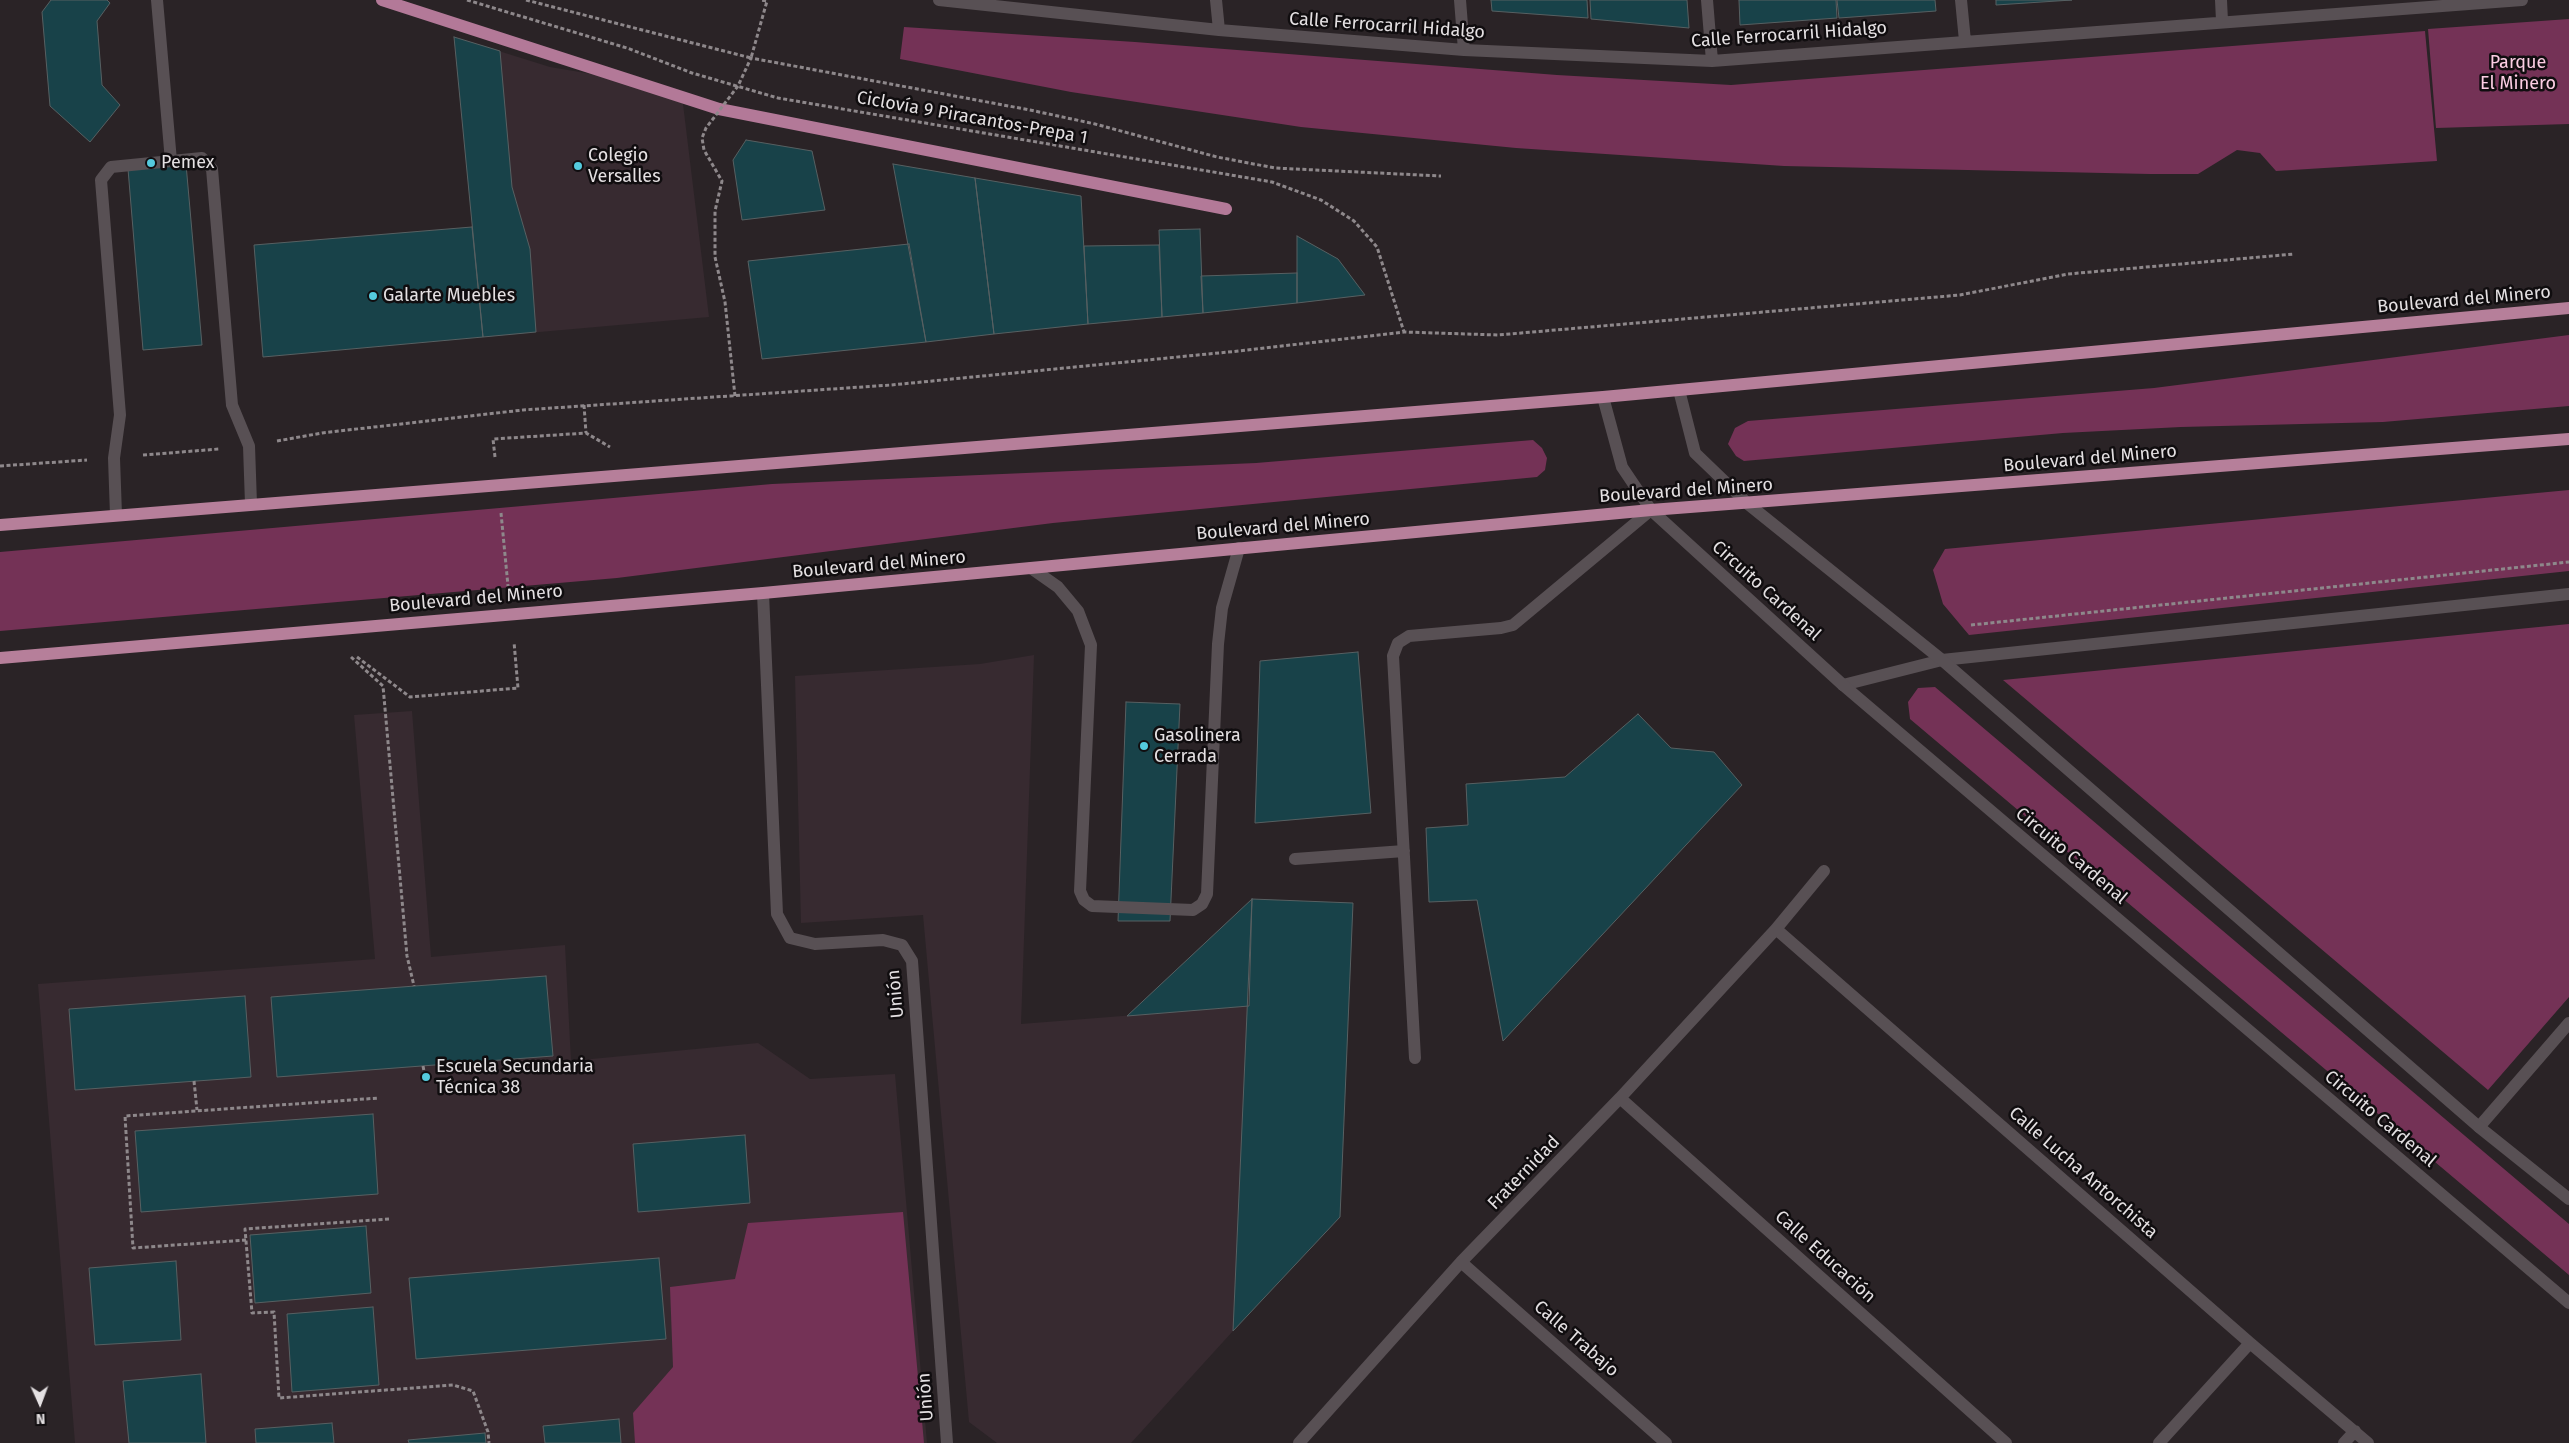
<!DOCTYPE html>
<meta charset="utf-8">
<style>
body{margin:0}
#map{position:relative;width:2569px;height:1443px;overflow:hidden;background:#2a2326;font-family:"Fira Sans",sans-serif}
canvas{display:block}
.north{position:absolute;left:15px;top:1378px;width:50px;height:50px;-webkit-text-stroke:4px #100d0f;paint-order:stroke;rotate:178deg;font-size:14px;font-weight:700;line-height:20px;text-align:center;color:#e4e0e2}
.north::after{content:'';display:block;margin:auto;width:18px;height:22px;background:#e4e0e2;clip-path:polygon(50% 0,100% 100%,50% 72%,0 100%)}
</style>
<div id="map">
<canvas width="2569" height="1443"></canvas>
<div class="north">N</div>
</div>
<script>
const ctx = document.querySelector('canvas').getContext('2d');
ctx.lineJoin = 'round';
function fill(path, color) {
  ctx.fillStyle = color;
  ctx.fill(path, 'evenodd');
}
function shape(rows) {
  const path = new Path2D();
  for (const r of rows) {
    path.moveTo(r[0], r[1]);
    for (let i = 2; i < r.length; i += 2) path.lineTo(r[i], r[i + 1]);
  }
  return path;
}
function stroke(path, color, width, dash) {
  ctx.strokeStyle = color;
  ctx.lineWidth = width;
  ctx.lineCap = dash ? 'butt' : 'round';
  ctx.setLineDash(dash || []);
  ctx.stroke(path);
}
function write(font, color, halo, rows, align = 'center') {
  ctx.font = font + ' "Fira Sans",sans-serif';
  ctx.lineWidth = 5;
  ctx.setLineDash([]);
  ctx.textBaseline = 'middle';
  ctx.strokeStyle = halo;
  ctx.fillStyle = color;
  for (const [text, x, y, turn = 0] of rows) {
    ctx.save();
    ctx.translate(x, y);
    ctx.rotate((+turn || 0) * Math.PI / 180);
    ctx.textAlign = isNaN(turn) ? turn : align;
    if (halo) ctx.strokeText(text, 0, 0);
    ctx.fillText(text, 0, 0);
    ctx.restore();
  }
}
const built = shape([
 [454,37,550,67,663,86,683,104,709,317,483,337],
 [1034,655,1021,1024,1249,1006,1233,1331,1131,1443,997,1443,969,1422,923,915,801,923,795,676,980,664],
 [412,711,431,957,565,945,571,1061,758,1043,810,1079,895,1074,927,1443,75,1443,38,984,375,959,354,715]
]);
const green = shape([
 [2569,19,2569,124,2436,128,2428,29],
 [904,27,1135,42,1557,75,1731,85,2425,31,2437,161,2276,171,2260,153,2237,150,2198,174,2150,174,1784,166,1516,148,1301,127,1071,92,900,59],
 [2569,335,2569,406,2383,422,2181,427,2063,433,1744,461,1736,456,1728,444,1735,428,1748,421,2154,388],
 [1533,440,1542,448,1547,458,1545,470,1537,477,1053,523,617,578,0,631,0,552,772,484,1256,463],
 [2569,490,2569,571,1969,635,1943,604,1933,570,1945,549],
 [2569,624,2569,997,2488,1090,2003,680],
 [1935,687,2569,1224,2569,1275,1910,719,1908,702,1918,688],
 [903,1212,924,1443,635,1443,633,1413,673,1367,670,1287,735,1279,748,1223]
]);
const stream = shape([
 [382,0,719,109,1226,209]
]);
const building = shape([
 [51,0,107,0,110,3,97,21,102,85,120,105,90,142,50,106,42,12,51,0],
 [1491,0,1587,0,1588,18,1492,11,1491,0],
 [1590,0,1687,0,1689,28,1591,19,1590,0],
 [1739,0,1836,0,1837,18,1740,25,1739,0],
 [1837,0,1935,0,1936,11,1839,18,1837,0],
 [1996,0,2072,0,1996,5,1996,0],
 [454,37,500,51,512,187,530,249,536,332,483,337,454,37],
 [746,140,812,151,825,210,742,220,733,160,746,140],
 [186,164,202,345,143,350,128,169,186,164],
 [893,164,975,178,994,334,926,342,893,164],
 [975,178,1081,196,1088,324,994,334,975,178],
 [472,227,483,337,263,357,254,245,472,227],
 [1200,229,1203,313,1162,317,1159,230,1200,229],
 [1297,236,1338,259,1365,295,1297,303,1297,236],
 [909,244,926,342,762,359,748,261,909,244],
 [1159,245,1162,317,1088,324,1084,246,1159,245],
 [1297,273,1297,303,1203,313,1201,276,1297,273],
 [1358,652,1371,813,1255,823,1260,661,1358,652],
 [1126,702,1180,704,1170,921,1118,921,1126,702],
 [1638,714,1671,748,1714,752,1742,785,1503,1041,1477,900,1429,902,1426,828,1468,825,1466,784,1565,777,1638,714],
 [1252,899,1353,903,1340,1217,1233,1331,1252,899],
 [1252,899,1249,1006,1127,1016,1252,899],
 [546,976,553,1056,277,1077,271,997,546,976],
 [245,996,251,1077,75,1090,69,1009,245,996],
 [373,1114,378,1194,141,1212,135,1131,373,1114],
 [745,1135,750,1203,638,1212,633,1144,745,1135],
 [366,1226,371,1293,255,1303,250,1235,366,1226],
 [659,1258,666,1339,416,1359,409,1278,659,1258],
 [176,1261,181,1340,95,1345,89,1268,176,1261],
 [373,1307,379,1385,292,1392,287,1314,373,1307],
 [201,1374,206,1443,129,1443,123,1381,201,1374],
 [619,1419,621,1443,545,1443,543,1426,619,1419],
 [332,1423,334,1443,256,1443,255,1429,332,1423],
 [485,1433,486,1443,409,1443,408,1440,485,1433]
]);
const path = shape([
 [467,0,627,48,692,73,778,98,1272,182,1321,200,1354,221,1377,247,1404,332],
 [526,0,751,58,767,1,761,0],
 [735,396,725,302,715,257,715,211,722,181,704,150,702,138,706,128,738,86,751,58,1030,110,1095,124,1217,157,1275,168,1441,176],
 [584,405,586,433],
 [277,441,322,433,523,410,891,385,1239,351,1404,332,1498,335,1960,295,2068,274,2294,254],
 [143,455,219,449],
 [495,457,493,439,586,433,610,447],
 [0,466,87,460],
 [501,513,508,586],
 [1971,625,2569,562],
 [351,657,383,686,407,956,414,986],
 [357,657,410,697,518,688,514,642],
 [423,1066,424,1071],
 [194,1081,197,1110],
 [389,1219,245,1229,252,1313,274,1312,279,1398,453,1385,473,1391,488,1432,489,1443],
 [246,1240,133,1248,125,1116,379,1098]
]);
const service = shape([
 [157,0,171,161],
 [116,515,114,458,120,415,101,180,111,167,202,158,212,169,232,405,249,446,251,504],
 [1031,568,1058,587,1078,611,1091,645,1080,891,1084,900,1092,906,1193,910,1202,904,1207,894,1218,644,1222,608,1239,548],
 [1295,859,1404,851],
 [1415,1058,1393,656,1398,643,1409,636,1501,628,1513,625,1651,510]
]);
const minor = shape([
 [939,0,1219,30,1464,50,1712,61,2522,0],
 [1216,0,1219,30],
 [1460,0,1464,50],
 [1707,0,1712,61],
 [1961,0,1965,41],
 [2221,0,2222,21],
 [763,593,777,914,790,938,815,944,883,940,902,945,912,961,947,1443],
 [1843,685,1942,660,2569,594],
 [1776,929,2250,1343,2368,1443],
 [1620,1098,2006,1443],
 [2479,1127,2569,1023],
 [1461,1262,1666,1443],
 [1299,1443,1461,1262,1620,1098,1776,929,1824,871],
 [2159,1443,2250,1343],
 [2344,1443,2355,1431]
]);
const tertiary = shape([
 [1679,390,1695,453,1748,504,1942,660,2479,1127,2569,1199],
 [1603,397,1622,467,1651,510,1843,685,2569,1303]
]);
const primary = shape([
 [0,525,1603,397,2569,308],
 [0,658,763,593,1651,510,2569,439]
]);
const markers = [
 [151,163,5,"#54cadd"],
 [578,166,5,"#54cadd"],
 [373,296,5,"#54cadd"],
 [1144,746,5,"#54cadd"],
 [426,1077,5,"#54cadd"]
];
const streetNames = [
 ["Calle Ferrocarril Hidalgo",1387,26,4],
 ["Calle Ferrocarril Hidalgo",1789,35,-4],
 ["Ciclovía 9 Piracantos-Prepa 1",972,118,10],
 ["Boulevard del Minero",2464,300,-5],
 ["Boulevard del Minero",2090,459,-5],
 ["Boulevard del Minero",1686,491,-4],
 ["Boulevard del Minero",1283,527,-5],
 ["Boulevard del Minero",879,565,-5],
 ["Circuito Cardenal",1766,591,42],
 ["Boulevard del Minero",476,599,-5],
 ["Circuito Cardenal",2071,856,40],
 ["Unión",896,994,-95],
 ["Circuito Cardenal",2380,1119,40],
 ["Fraternidad",1524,1173,-46],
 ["Calle Lucha Antorchista",2083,1173,41],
 ["Calle Educación",1825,1257,42],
 ["Calle Trabajo",1576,1339,41],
 ["Unión",926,1397,-94]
];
const parkNames = [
 ["Parque",2518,63],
 ["El Minero",2518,84]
];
const poiNames = [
 ["Colegio",588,156],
 ["Versalles",588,177],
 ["Pemex",161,163],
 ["Galarte Muebles",383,296],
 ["Gasolinera",1154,736],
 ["Cerrada",1154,757],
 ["Escuela Secundaria",436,1067],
 ["Técnica 38",436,1088]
];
fill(built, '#372a30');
fill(green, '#743256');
stroke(stream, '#b37998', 12);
fill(building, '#184249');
stroke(building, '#576062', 1);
stroke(path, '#8e888b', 3, [4, 2.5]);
stroke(service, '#585054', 12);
stroke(minor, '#585054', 12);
stroke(tertiary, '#585054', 12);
stroke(primary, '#b67f9a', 12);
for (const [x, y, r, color] of markers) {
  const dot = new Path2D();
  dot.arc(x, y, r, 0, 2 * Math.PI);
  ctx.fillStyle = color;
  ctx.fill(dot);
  stroke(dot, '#100d0f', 2);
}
write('18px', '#e4e0e2', '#100d0f', streetNames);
write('18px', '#fccde3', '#100d0f', parkNames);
write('18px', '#e4e0e2', '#100d0f', poiNames, 'left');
</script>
